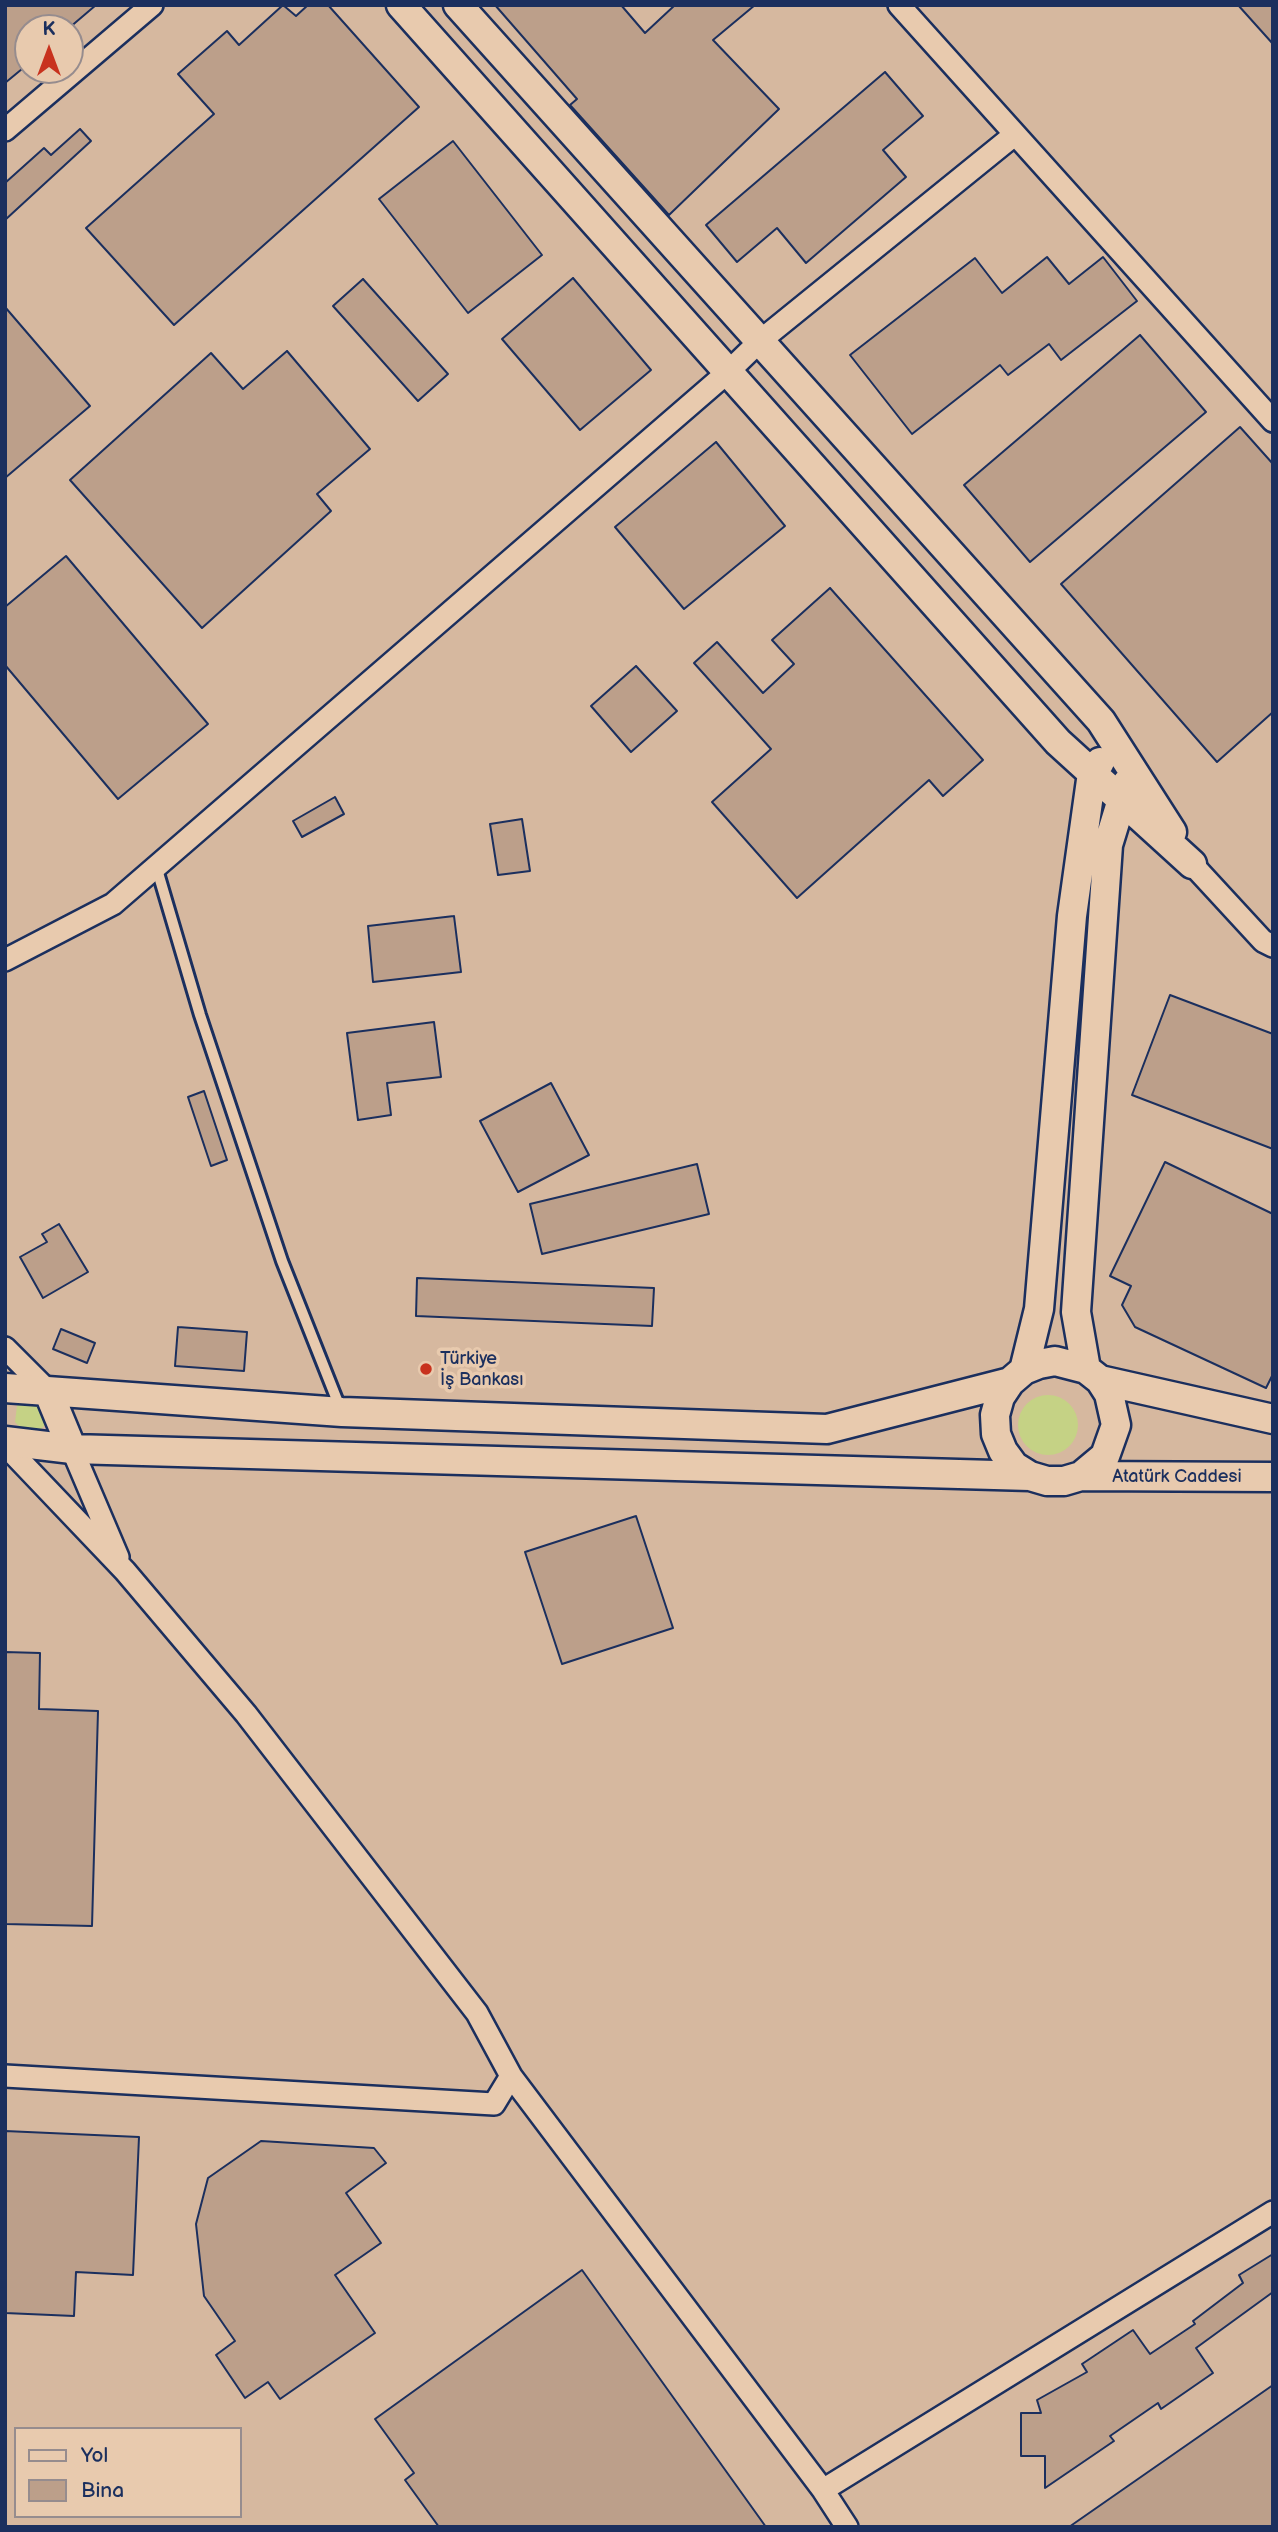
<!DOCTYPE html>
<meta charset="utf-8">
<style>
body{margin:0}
#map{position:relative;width:1278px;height:2532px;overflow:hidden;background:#e7c7a9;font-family:"Balsamiq Sans",sans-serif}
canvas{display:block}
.frame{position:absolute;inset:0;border:7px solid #1b2f5e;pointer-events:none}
.legend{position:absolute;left:14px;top:2427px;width:228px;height:91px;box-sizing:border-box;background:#e8caae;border:2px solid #968c8e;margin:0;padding:9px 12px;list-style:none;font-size:21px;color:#1b2f5e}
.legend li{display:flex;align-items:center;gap:14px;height:35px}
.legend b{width:35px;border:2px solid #968c8e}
.north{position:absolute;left:14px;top:14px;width:70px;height:70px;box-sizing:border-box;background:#e8caae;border:2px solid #968c8e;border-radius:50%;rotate:0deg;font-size:19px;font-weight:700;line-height:28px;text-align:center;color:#1b2f5e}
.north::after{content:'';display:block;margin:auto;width:24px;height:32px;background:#c8321e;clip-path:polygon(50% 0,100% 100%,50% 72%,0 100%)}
</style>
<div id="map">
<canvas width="1278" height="2532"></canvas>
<div class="frame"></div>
<ul class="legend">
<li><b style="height:9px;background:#e8caae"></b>Yol</li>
<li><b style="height:19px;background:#bc9f8a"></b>Bina</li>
</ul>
<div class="north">K</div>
</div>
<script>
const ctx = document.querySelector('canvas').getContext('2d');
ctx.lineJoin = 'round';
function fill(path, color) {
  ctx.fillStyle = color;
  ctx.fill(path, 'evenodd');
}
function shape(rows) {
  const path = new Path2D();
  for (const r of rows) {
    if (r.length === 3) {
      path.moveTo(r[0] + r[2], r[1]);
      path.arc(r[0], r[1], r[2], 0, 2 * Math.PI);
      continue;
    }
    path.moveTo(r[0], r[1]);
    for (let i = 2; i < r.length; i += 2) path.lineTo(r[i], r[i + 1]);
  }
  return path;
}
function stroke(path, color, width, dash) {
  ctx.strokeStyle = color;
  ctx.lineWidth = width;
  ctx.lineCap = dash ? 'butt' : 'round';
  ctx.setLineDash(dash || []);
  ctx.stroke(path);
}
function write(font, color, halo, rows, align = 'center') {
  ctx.font = font + ' "Balsamiq Sans",sans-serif';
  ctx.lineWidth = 7;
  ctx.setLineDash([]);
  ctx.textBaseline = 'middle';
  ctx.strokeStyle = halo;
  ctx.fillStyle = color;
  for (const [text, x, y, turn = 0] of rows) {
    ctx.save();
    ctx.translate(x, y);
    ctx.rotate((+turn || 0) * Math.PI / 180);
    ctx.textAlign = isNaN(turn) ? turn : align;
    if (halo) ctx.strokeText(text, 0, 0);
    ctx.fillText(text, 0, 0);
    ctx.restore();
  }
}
const built = shape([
 [5,5,1273,5,1273,2527,5,2527],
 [28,28,70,28,70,70,28,70],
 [16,2429,240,2429,240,2516,16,2516]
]);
const green = shape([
 [1048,1425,30],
 [36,1398,48,1422,40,1430,22,1430,15,1422,17,1406,20,1402]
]);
const building = shape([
 [5,5,96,5,69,28,28,28,28,64,5,83,5,5],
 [283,5,296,16,308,5,328,5,419,107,174,325,86,228,214,114,178,74,227,31,239,45,283,5],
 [495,5,621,5,645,33,675,5,755,5,713,40,779,109,669,215,570,105,577,99,495,5],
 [1238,5,1273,5,1273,44,1238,5],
 [885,72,923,116,883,150,906,177,806,263,777,228,737,262,706,225,885,72],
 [80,129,91,141,5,220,5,183,44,148,51,155,80,129],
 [453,141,542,255,468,313,379,199,453,141],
 [1047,257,1069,284,1103,257,1137,301,1061,360,1049,344,1008,375,1000,365,912,434,850,355,975,258,1002,293,1047,257],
 [573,278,651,370,580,430,502,339,573,278],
 [363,279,448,374,418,401,333,306,363,279],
 [5,307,90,406,5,478,5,307],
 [1140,335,1206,412,1030,562,964,485,1140,335],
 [287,351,370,449,317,494,331,511,202,628,70,480,211,353,243,389,287,351],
 [1240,427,1273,464,1273,712,1217,762,1061,584,1240,427],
 [716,442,785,526,684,609,615,527,716,442],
 [66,556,208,724,118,799,5,665,5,607,66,556],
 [830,588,983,760,943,796,929,780,797,898,712,802,771,749,694,663,717,642,763,693,794,664,772,640,830,588],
 [636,666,677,711,631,752,591,706,636,666],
 [335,797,344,814,302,837,293,821,335,797],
 [522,819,530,871,498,875,490,824,522,819],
 [454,916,461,972,373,982,368,926,454,916],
 [1170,995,1273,1034,1273,1149,1132,1095,1170,995],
 [434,1022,441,1077,387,1083,391,1115,358,1120,347,1033,434,1022],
 [551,1083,589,1155,518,1192,480,1121,551,1083],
 [204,1091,227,1160,211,1166,188,1097,204,1091],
 [1165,1162,1273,1214,1273,1374,1266,1388,1135,1327,1122,1305,1131,1286,1110,1276,1165,1162],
 [697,1164,709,1214,542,1254,530,1204,697,1164],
 [59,1224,88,1272,43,1298,20,1257,47,1242,42,1234,59,1224],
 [417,1278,654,1288,652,1326,416,1316,417,1278],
 [178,1327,247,1332,244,1371,175,1366,178,1327],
 [61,1329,95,1343,87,1363,53,1349,61,1329],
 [636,1516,673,1628,562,1664,525,1552,636,1516],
 [5,1652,40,1653,39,1709,98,1711,92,1926,5,1924,5,1652],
 [5,2131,139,2137,133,2275,76,2272,74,2316,5,2313,5,2131],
 [261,2141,374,2148,386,2163,346,2193,381,2243,335,2275,375,2333,280,2399,268,2382,245,2398,216,2355,235,2341,204,2296,196,2224,208,2178,261,2141],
 [1273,2254,1273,2292,1196,2348,1213,2373,1161,2409,1158,2403,1110,2436,1114,2441,1045,2488,1045,2456,1021,2456,1021,2413,1041,2413,1037,2400,1087,2372,1082,2364,1133,2330,1150,2354,1195,2324,1193,2321,1243,2283,1239,2275,1273,2254],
 [582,2270,766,2527,439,2527,405,2480,414,2473,375,2419,582,2270],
 [1273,2385,1273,2527,1069,2527,1273,2385]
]);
const lane = shape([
 [156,866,200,1015,282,1261,341,1410]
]);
const street = shape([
 [899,5,1273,421],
 [5,130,152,5],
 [1192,864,1263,941,1273,946],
 [5,960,113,904,728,372,760,341,1013,136],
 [5,1348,48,1391],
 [5,1445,125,1571,246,1714,477,2013,511,2076,494,2104,5,2076],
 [72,1449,118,1557],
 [511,2076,823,2490,847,2527],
 [823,2490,1273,2212]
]);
const secondary = shape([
 [401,5,1058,742,1192,864],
 [458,5,1101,721,1172,832],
 [1086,1369,1055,1361,1039,1364,1024,1370,1010,1382,1000,1397,995,1415,996,1434,1003,1451,1014,1466,1030,1476,1047,1481,1064,1481,1081,1476,1105,1456,1116,1425,1109,1394,1100,1380,1086,1369,1076,1312,1108,845,1127,783],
 [1024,1370,1039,1309,1072,916,1092,773,1100,762],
 [1100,1380,1273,1419],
 [5,1388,342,1412,827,1429,1010,1382],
 [48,1391,72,1449],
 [5,1441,72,1449,1030,1476],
 [1081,1476,1273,1477]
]);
const markers = [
 [426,1369,7,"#c8321e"]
];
const poiNames = [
 ["Türkiye",440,1359],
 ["İş Bankası",440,1380]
];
const streetNames = [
 ["Atatürk Caddesi",1177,1477]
];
fill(built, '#d6b89f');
fill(green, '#c5d285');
fill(building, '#bc9f8a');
stroke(building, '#1b2f5e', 2);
stroke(lane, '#1b2f5e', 16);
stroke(street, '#1b2f5e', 26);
stroke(secondary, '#1b2f5e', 33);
stroke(lane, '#e8caae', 10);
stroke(street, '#e8caae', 21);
stroke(secondary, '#e8caae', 28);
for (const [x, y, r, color] of markers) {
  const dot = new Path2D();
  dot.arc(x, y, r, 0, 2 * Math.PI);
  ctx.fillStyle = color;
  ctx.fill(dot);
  stroke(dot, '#e8caae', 2.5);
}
write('18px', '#1b2f5e', '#e8caae', poiNames, 'left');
write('18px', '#1b2f5e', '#e8caae', streetNames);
</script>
